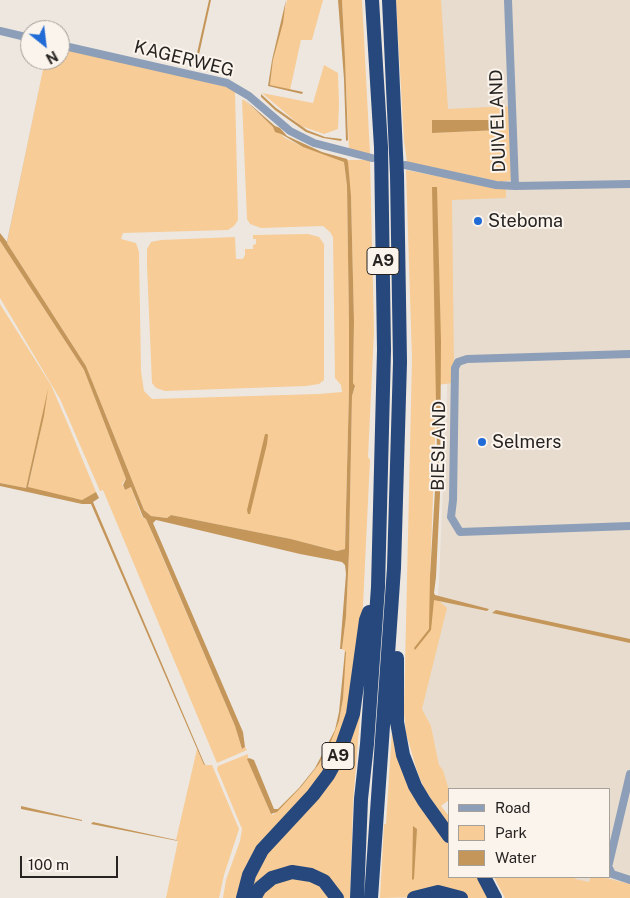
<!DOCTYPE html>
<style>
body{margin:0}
#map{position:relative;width:630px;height:898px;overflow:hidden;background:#ede7e0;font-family:"Public Sans",sans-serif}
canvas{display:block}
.legend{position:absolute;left:448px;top:788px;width:162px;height:90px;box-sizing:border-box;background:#fbf4ed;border:1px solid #a6a09b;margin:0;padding:6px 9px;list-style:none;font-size:15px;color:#262321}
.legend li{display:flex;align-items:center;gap:10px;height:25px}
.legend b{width:25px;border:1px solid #a6a09b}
.north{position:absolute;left:20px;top:20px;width:50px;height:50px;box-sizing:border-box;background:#fbf4ed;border:1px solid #a6a09b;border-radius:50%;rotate:151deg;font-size:14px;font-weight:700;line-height:20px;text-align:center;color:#262321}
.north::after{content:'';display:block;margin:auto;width:18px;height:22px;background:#216bd6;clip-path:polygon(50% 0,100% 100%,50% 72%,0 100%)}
.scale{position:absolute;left:20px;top:856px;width:98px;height:22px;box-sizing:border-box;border:2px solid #262321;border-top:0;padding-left:6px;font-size:15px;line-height:18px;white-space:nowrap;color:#262321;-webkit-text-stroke:4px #fbf4ed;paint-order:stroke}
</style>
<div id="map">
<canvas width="630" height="898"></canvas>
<ul class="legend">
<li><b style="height:6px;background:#8d9eb8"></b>Road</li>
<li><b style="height:14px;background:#f7cc96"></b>Park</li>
<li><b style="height:14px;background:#c59659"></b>Water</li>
</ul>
<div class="north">N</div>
<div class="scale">100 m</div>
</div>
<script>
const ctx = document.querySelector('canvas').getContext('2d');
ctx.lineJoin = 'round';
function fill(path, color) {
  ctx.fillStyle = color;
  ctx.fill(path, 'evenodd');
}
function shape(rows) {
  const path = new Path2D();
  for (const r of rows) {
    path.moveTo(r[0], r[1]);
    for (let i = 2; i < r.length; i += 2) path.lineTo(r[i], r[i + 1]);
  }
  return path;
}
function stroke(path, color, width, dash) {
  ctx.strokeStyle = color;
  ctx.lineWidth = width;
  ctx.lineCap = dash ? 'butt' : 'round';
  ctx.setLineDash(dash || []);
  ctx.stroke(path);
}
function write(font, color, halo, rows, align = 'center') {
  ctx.font = font + ' "Public Sans",sans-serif';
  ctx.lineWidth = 4;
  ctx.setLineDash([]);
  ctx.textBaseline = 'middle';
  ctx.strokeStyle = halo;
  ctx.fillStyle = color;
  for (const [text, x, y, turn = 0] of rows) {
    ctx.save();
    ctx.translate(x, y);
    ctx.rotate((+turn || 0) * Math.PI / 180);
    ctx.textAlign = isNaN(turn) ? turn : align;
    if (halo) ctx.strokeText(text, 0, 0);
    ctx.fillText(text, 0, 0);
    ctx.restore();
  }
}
const built = shape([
 [430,0,630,0,630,898,539,877,609,877,609,789,449,790,443,770,439,765,431,726,422,709,435,636,439,581,447,395,447,186,438,149]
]);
const green = shape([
 [287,0,323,0,312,40,301,40,290,90,270,85,273,60],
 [342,0,362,0,370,154,349,149],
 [396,0,441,0,448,109,512,106,511,180,502,182,407,162,404,141],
 [432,120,494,120,498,130,433,133],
 [60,47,227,87,235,91,238,220,234,226,228,230,123,233,121,239,136,243,139,252,141,371,144,391,152,399,319,394,342,392,341,385,335,378,333,237,330,232,323,226,261,228,250,224,247,219,242,100,244,100,285,138,303,147,343,160,370,160,374,331,368,457,370,460,363,605,357,663,348,718,327,769,248,862,243,872,239,898,223,898,226,880,240,841,242,829,217,769,218,766,248,754,248,761,271,814,273,815,301,787,319,764,339,721,343,699,345,651,342,649,346,617,349,552,352,396,355,387,353,383,354,321,351,196,344,162,347,186,349,324,349,391,345,549,337,551,291,539,171,515,167,518,151,516,144,510,86,366,7,243,45,60,60,60],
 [324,65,338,73,339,104,338,129,324,134,301,126,262,93,313,103],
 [406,170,506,189,506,198,452,200,454,369,452,383,437,385,430,576,431,594,447,608,422,709,431,726,439,765,443,770,449,790,449,800,441,806,449,816,449,826,424,788,417,771,406,733,404,712,412,359],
 [308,234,319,237,324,244,324,380,319,384,306,386,165,391,156,388,152,383,147,266,147,249,151,242,161,240,235,237,236,259,243,259,245,255,245,249,253,249,253,245,256,244,256,239,253,239,253,235],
 [0,241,84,370,126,479,122,484,125,490,131,487,142,517,146,519,235,726,241,746,242,749,245,747,247,750,217,763,103,490,100,491,60,399,0,298],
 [0,304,51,385,67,422,96,492,82,500,28,488,44,416,26,488,0,483],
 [363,681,353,802,350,898,340,898,302,871,254,893,250,882,260,860,315,798],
 [393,714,395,730,449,840,449,877,481,877,493,898,468,898,465,896,380,898,384,824,386,824],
 [197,749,204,765,212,765,239,829,224,875,219,898,166,898,178,841,176,840],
 [494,877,576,877,575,879,589,882,591,877,601,877,630,884,630,898,505,898],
 [299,878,317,884,331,898,261,898,266,890,274,884,285,879]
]);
const water = shape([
 [209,0,211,0,198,59,197,62,195,62],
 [286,0,283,23,273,60,270,85,303,92,302,94,268,86,272,60],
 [338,0,342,0,345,59,348,140,346,141,344,79],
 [45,60,7,243,86,366,144,510,151,516,167,518,171,515,291,539,337,551,345,549,349,391,349,324,347,186,344,162,303,147,281,134,275,132,273,127,244,99,275,126,280,128,287,136,322,152,347,159,348,162,351,196,354,321,353,383,355,386,352,396,349,552,346,617,342,649,340,649,346,574,345,565,342,562,300,554,169,523,156,520,153,523,243,732,245,747,242,749,235,726,158,546,146,519,143,517,131,487,125,490,123,485,126,479,84,370,0,241,0,233,7,242],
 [261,94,276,108,307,130,325,137,342,139,341,141,323,138,306,132,275,110,261,97],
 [432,120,494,120,499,130,432,133],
 [432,187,437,187,441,341,440,494,436,577,434,593,435,595,489,609,487,611,434,600,431,630,415,650,414,648,429,629,430,576,437,456],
 [48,389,44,416,28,487,82,500,96,492,99,498,93,502,205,765,204,765,91,504,82,504,0,486,0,483,26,488],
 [265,434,267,434,268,435,267,444,250,514,248,514,247,510],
 [496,610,630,639,630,643,492,613],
 [345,651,346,652,343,699,339,721,331,741,319,764,301,787,277,812,271,814,247,759,249,758,254,760,274,809,278,809,299,788,315,768,335,730,339,712],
 [21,806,82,820,82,821,21,809],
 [93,822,176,840,178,841,91,824],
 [413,826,417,829,414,879,412,880]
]);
const street = shape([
 [508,0,515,186,630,184],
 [0,31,30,38],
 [60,45,227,83,249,96,290,131,314,143,372,158],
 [405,165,496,185,515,186],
 [630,354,467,359,458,362,455,368,453,500,451,517,460,532,630,526],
 [609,863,630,774],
 [609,868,612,874,630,880]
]);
const highway = shape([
 [397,658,397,722,403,755,415,786,424,801,449,836],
 [484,877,495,898],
 [243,898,249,875,262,850,313,795,328,775,338,757,353,714,366,620,369,612],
 [254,898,260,888,272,878,292,872,311,875,324,881,337,898],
 [357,898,361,799,367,744,378,587,384,350,381,147,372,0],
 [371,898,394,568,400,362,397,175,389,0],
 [414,898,438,892,461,898]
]);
const markers = [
 [478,221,5,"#216bd6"],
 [482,442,5,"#216bd6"]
];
const shields = [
 [383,261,32],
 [338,756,32]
];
const shieldNames = [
 ["A9",383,261],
 ["A9",338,756]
];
const streetNames = [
 ["KAGERWEG",184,59,14],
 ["DUIVELAND",498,121,-92],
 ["BIESLAND",439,446,-89]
];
const poiNames = [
 ["Steboma",488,221],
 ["Selmers",492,442]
];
fill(built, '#e7dcce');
fill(green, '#f7cc96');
fill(water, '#c59659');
stroke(street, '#8d9eb8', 8);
stroke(highway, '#26487d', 14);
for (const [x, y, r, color] of markers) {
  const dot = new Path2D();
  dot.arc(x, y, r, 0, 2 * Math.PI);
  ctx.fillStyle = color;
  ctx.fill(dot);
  stroke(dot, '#fbf4ed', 2);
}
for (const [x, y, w] of shields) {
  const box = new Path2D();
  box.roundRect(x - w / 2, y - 13.5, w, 27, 4);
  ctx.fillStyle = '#fbf4ed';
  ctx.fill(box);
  stroke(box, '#262321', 1);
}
write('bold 16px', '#262321', null, shieldNames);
write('18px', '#262321', '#fbf4ed', streetNames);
write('18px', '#262321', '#fbf4ed', poiNames, 'left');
</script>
